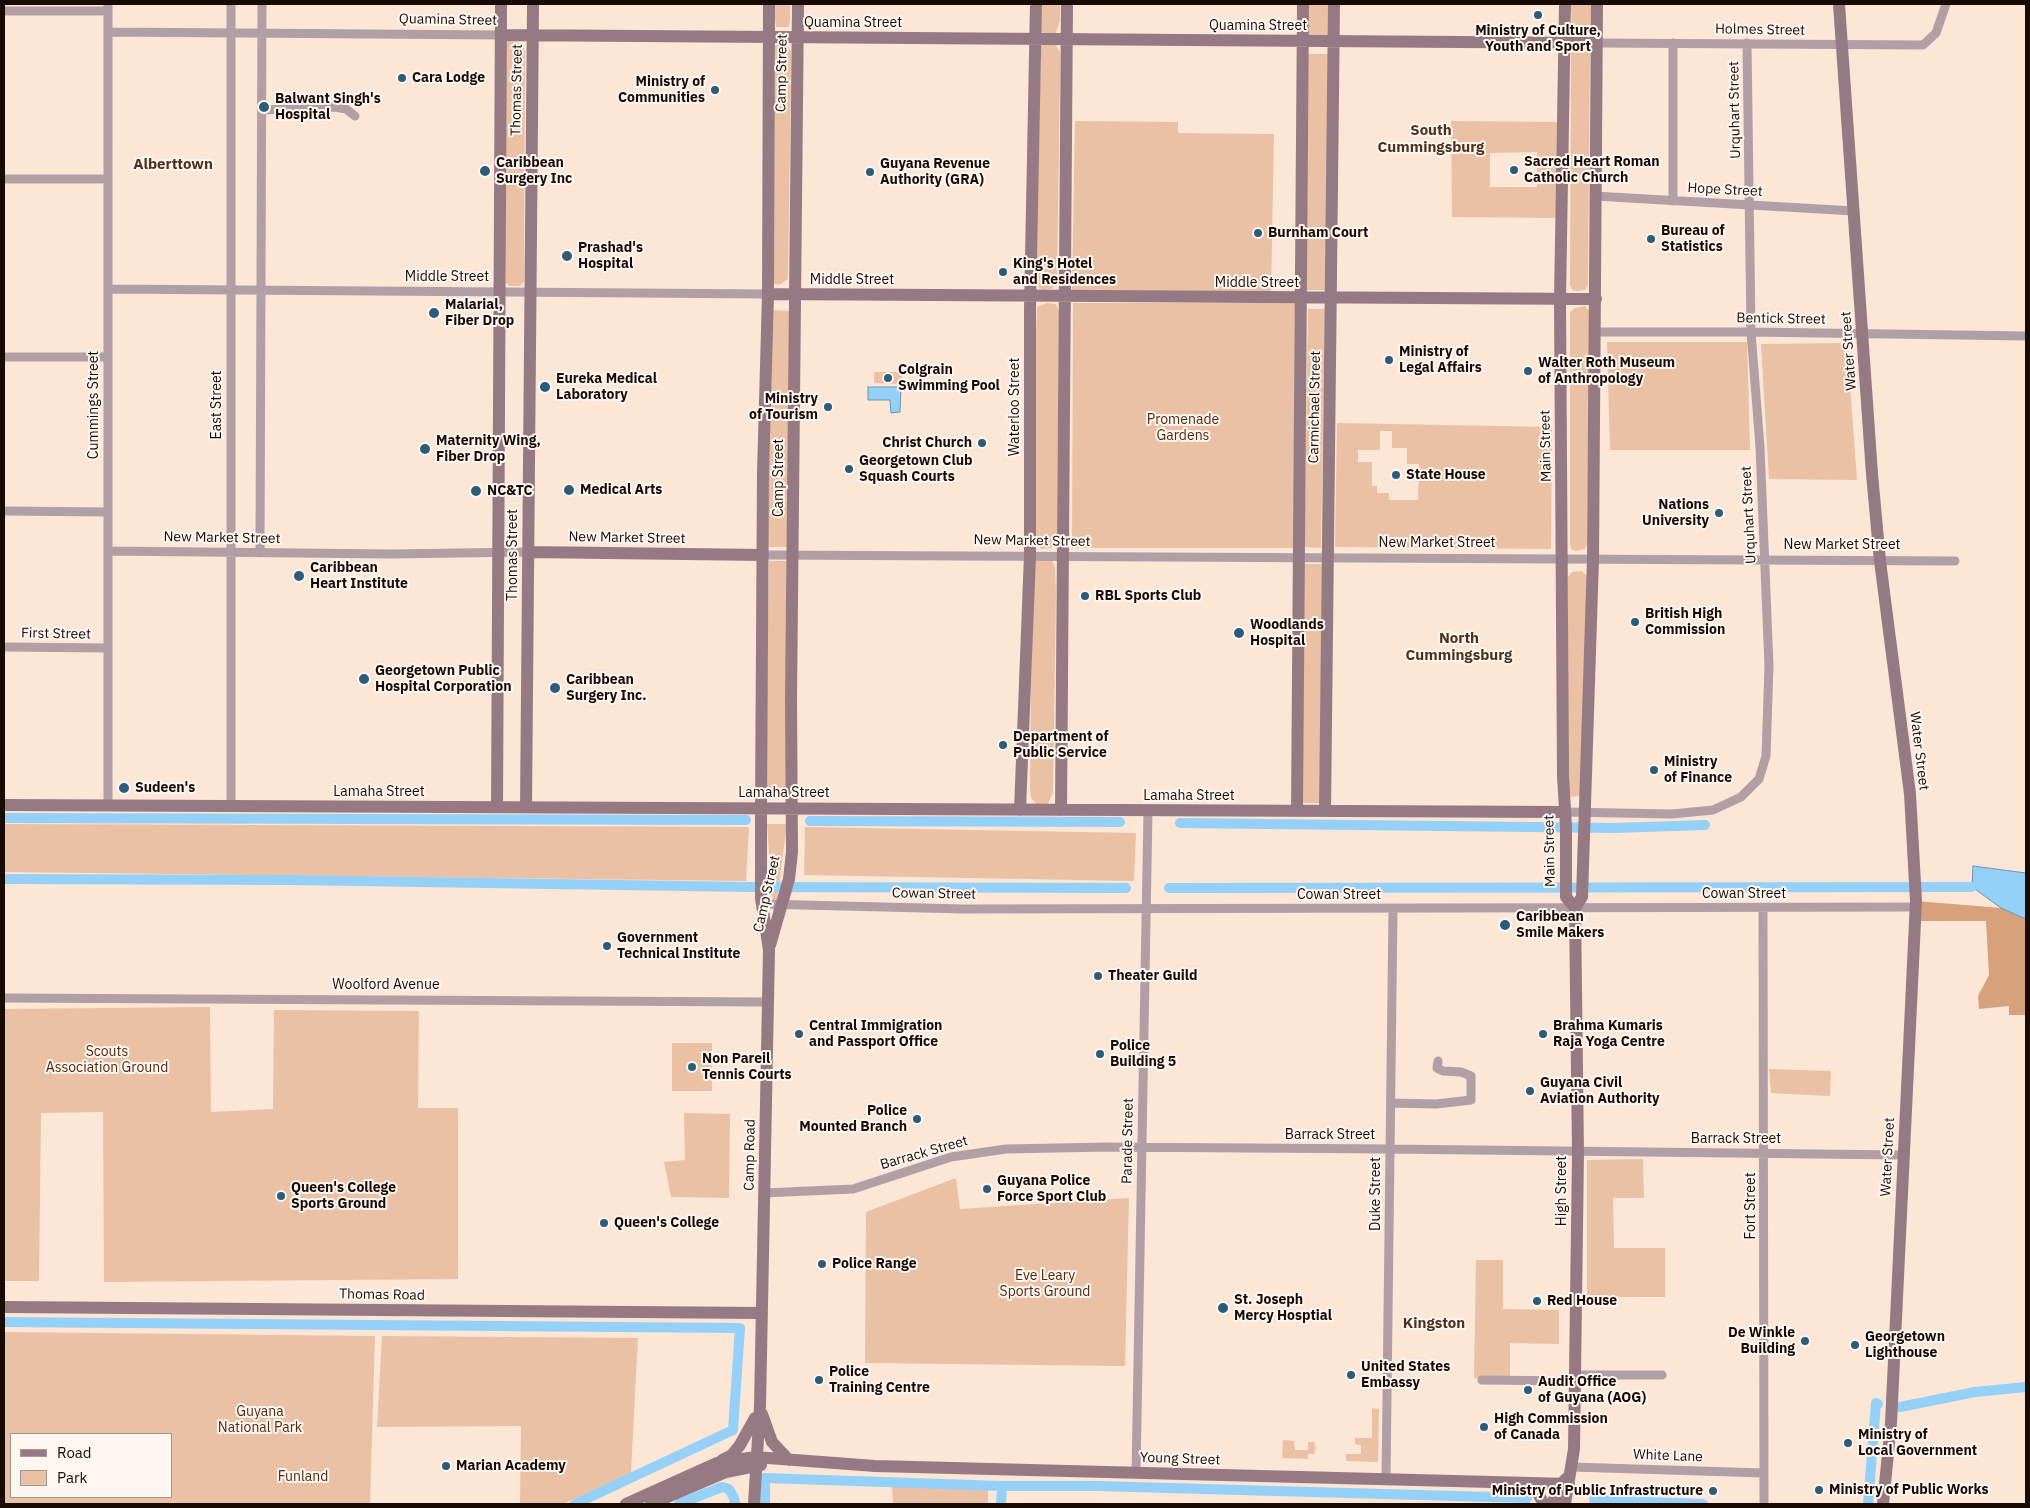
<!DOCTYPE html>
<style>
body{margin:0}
#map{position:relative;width:2030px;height:1508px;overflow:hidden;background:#fce6d6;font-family:"IBM Plex Sans",sans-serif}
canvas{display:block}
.frame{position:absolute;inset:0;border:5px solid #170b04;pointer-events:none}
.legend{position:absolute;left:10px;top:1433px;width:162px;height:65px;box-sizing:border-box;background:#fef6f1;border:1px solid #a29892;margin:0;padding:6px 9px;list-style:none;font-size:15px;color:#170b04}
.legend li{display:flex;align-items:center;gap:10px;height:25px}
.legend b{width:25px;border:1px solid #a29892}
</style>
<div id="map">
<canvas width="2030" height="1508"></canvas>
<div class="frame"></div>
<ul class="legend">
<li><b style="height:6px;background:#967a83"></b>Road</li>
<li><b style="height:14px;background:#eac1a4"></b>Park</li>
</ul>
</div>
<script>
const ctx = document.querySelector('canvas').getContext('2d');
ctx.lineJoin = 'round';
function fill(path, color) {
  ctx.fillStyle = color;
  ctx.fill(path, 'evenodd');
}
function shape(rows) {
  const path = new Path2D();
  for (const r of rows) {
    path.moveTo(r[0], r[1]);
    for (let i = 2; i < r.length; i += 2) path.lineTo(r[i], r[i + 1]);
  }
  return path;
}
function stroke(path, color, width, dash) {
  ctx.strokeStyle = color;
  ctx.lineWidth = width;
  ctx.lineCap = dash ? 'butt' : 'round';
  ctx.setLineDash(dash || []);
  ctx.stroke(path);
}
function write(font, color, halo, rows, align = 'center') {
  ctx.font = font + ' "IBM Plex Sans",sans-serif';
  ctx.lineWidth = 4;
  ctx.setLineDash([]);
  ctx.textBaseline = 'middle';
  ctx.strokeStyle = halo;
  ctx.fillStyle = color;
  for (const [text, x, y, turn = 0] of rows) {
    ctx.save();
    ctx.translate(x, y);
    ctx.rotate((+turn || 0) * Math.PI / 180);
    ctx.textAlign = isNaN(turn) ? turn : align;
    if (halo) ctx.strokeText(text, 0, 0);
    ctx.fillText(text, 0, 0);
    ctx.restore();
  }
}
const green = shape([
 [773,4,790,4,790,21,788,27,776,27],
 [1038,4,1060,4,1060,20,1055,36,1040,32],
 [1306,4,1330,4,1329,37,1305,36],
 [1571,4,1591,4,1591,26,1588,31,1572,30],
 [510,41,523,44,525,53,524,282,520,286,509,286,506,283,503,51,507,42],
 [781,43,788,47,791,51,791,65,788,279,779,285,772,283,774,46],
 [1041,45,1056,45,1060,53,1060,79,1057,279,1052,289,1042,290,1035,283],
 [1589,48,1590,53,1588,285,1585,290,1577,291,1572,290,1570,285,1571,53,1575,49],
 [1308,54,1329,54,1327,290,1305,290],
 [1075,121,1178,122,1178,133,1274,134,1271,293,1072,290],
 [1451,121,1557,122,1556,218,1452,217],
 [1537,152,1537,187,1490,187,1490,153],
 [1047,303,1056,304,1059,312,1057,538,1051,548,1041,549,1035,542,1036,331,1037,307],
 [1073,303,1295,303,1294,548,1072,548],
 [1585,306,1590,312,1587,544,1585,549,1576,551,1571,549,1570,544,1570,312,1575,308],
 [1308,309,1325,309,1321,548,1304,547],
 [771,310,790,311,790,547,767,547],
 [1607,342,1747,342,1750,450,1610,450],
 [1847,343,1857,480,1769,479,1761,344],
 [874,372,902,372,902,384,874,383],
 [1337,423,1552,427,1551,549,1335,547],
 [1380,431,1392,431,1392,448,1407,448,1407,464,1419,464,1418,500,1389,500,1389,493,1377,493,1377,486,1372,486,1372,462,1358,462,1358,450,1380,450],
 [1037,559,1052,560,1055,567,1056,594,1053,793,1048,804,1037,805,1031,798,1030,788,1032,587,1033,563],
 [769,561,788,561,788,798,765,797],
 [1304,564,1322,564,1320,803,1302,803],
 [1582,571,1587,576,1582,795,1571,797,1567,792,1568,577,1572,572],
 [4,824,749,827,746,881,4,872],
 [767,824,787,824,774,924,774,923],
 [805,827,1136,833,1134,881,804,875],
 [210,1007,211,1112,273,1109,274,1010,419,1011,418,1108,458,1108,458,1279,104,1282,103,1112,41,1113,39,1281,4,1281,4,1009],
 [672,1043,712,1043,712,1091,672,1091],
 [1769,1069,1831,1071,1830,1096,1771,1093],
 [684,1113,730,1114,729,1198,671,1197,664,1162,685,1160],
 [1643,1159,1644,1198,1613,1198,1614,1248,1665,1248,1665,1297,1587,1297,1587,1160],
 [956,1178,960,1209,1129,1198,1125,1366,865,1363,866,1212],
 [1476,1260,1503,1260,1503,1309,1559,1310,1559,1344,1510,1343,1510,1378,1474,1378],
 [4,1332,375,1336,370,1504,4,1504],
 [11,1434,171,1434,171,1497,11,1497],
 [382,1336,638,1338,631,1473,563,1504,520,1504,521,1426,377,1427],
 [1372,1408,1379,1409,1378,1462,1346,1461,1346,1454,1361,1454,1361,1445,1355,1444,1355,1438,1372,1438],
 [1283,1440,1294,1441,1295,1450,1308,1450,1308,1442,1315,1442,1315,1454,1308,1454,1308,1459,1282,1458],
 [892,1485,988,1489,988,1504,893,1504]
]);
const forest = shape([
 [1916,901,2001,908,2026,919,2026,1015,2009,1015,2009,1006,1979,1009,1978,996,1989,975,1986,921,1915,921]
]);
const water = shape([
 [868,387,901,387,900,412,891,413,890,400,868,400,868,387],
 [1973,866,2026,873,2026,919,2001,908,1972,887,1973,866]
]);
const canal = shape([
 [4,818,746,820],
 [810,821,1120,822],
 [1180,823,1615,828,1705,825],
 [4,879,291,880,749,887,1126,888],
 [1169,888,1972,887],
 [4,1322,740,1328,733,1430,575,1504],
 [1900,1407,1975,1392,2026,1387],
 [1594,1500,1703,1504],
 [679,1504,722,1487,729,1489,734,1498,735,1504],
 [765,1504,765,1478,1002,1486],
 [1001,1504,1002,1486,1097,1486,1527,1498],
 [1868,1504,1876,1403,1878,1404]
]);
const street = shape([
 [231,4,231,806],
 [4,11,108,11],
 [108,32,501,35],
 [1597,43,1923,45,1936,33,1946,4],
 [262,110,335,107,346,109,355,116],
 [4,179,108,179],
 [1595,196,1854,211],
 [1673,201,1673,43],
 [108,289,768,294],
 [1596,332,1751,332,2026,336],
 [4,357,107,357],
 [4,511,108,512],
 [108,551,391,554,528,552],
 [260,553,262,4],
 [763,555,1955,561],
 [4,647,108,648],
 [108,806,108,4],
 [1565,812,1672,814,1713,810,1741,797,1759,779,1766,756,1769,666,1760,447,1751,332,1747,43],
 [761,904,964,909,1916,907],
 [1763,908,1764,1504],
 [4,998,768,1002],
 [1391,1103,1436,1104,1471,1100,1471,1076,1461,1072,1443,1071,1437,1068,1438,1061],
 [764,1193,853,1189,951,1157,1006,1149,1107,1147,1390,1149,1903,1155],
 [1575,1375,1662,1375],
 [1482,1380,1575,1381],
 [1572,1467,1764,1473],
 [1136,1473,1148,811],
 [1386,1478,1393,909]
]);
const secondary = shape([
 [1565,4,1560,299,1563,776,1566,826,1566,897,1575,908],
 [1839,4,1872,474,1880,561,1910,794,1916,901,1891,1423,1883,1504],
 [501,35,1597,43],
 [768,294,1596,299],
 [528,552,763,555],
 [4,805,1565,812],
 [497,807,501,4],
 [526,807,533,4],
 [1020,810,1030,555,1030,309,1036,4],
 [1061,810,1067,4],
 [1297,811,1303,4],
 [1325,811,1334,4],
 [1575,908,1582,897,1593,559,1597,4],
 [770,945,789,879,792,852,791,699,798,4],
 [4,1307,760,1313],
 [762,1414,772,1442,789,1460],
 [722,1460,732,1455,740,1445,755,1418],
 [1532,1483,1544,1504],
 [626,1504,717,1463,755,1457,875,1466,1569,1484],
 [651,1504,726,1472,761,1465],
 [754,1504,760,1406,769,950,761,898,761,808,763,473,768,294,769,4],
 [1552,1504,1561,1484,1567,1478],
 [1565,1504,1574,1449,1578,1153,1575,908]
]);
const markers = [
 [1538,15,5,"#2b5c7a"],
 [402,78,5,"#2b5c7a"],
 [715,90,5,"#2b5c7a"],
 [264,107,6,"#2b5c7a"],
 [1514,170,5,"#2b5c7a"],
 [485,171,6,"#2b5c7a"],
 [870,172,5,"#2b5c7a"],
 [1258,233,5,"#2b5c7a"],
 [1651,239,5,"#2b5c7a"],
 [567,256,6,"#2b5c7a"],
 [1003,272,5,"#2b5c7a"],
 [434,313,6,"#2b5c7a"],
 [1389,360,5,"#2b5c7a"],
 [1528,371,5,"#2b5c7a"],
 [888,378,5,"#2b5c7a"],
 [545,387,6,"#2b5c7a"],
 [828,407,5,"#2b5c7a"],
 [982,443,5,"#2b5c7a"],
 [425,449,6,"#2b5c7a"],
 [849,469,5,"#2b5c7a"],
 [1396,475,5,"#2b5c7a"],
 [569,490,6,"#2b5c7a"],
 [476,491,6,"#2b5c7a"],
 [1719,513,5,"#2b5c7a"],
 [299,576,6,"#2b5c7a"],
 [1085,596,5,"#2b5c7a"],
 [1635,622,5,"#2b5c7a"],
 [1239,633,6,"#2b5c7a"],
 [364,679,6,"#2b5c7a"],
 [555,688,6,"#2b5c7a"],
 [1003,745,5,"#2b5c7a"],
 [1654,770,5,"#2b5c7a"],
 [124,788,6,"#2b5c7a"],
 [1505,925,6,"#2b5c7a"],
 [607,946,5,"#2b5c7a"],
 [1098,976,5,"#2b5c7a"],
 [799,1034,5,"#2b5c7a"],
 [1543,1034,5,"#2b5c7a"],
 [1100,1054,5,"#2b5c7a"],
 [692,1067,5,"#2b5c7a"],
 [1530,1091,5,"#2b5c7a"],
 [917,1119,5,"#2b5c7a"],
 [987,1189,5,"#2b5c7a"],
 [281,1196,5,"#2b5c7a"],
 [604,1223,5,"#2b5c7a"],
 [822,1264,5,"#2b5c7a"],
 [1537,1301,5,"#2b5c7a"],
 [1223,1308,6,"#2b5c7a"],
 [1805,1341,5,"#2b5c7a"],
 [1855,1345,5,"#2b5c7a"],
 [1351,1375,5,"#2b5c7a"],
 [819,1380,5,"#2b5c7a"],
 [1528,1390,5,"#2b5c7a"],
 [1484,1427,5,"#2b5c7a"],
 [1848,1443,5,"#2b5c7a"],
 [446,1466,5,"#2b5c7a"],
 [1819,1490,5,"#2b5c7a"],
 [1713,1491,5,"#2b5c7a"]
];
const streetNames = [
 ["Quamina Street",448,20,1],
 ["Quamina Street",853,23],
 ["Quamina Street",1258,26],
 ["Holmes Street",1760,30,1],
 ["Camp Street",782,73,-89],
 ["Thomas Street",517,90,-89],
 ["Urquhart Street",1735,110,-91],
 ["Hope Street",1725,190,3],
 ["Middle Street",447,277],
 ["Middle Street",852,280],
 ["Middle Street",1257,283],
 ["Bentick Street",1781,319,1],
 ["Water Street",1849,351,-94],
 ["Cummings Street",94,405,-90],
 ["East Street",217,405,-90],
 ["Waterloo Street",1015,407,-90],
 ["Carmichael Street",1315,407,-89],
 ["Main Street",1546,446,-91],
 ["Camp Street",779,478,-90],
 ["Urquhart Street",1749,515,-93],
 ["New Market Street",222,538,1],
 ["New Market Street",627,538,1],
 ["New Market Street",1032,541,1],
 ["New Market Street",1437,543],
 ["New Market Street",1842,545],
 ["Thomas Street",513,555,-90],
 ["First Street",56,634,1],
 ["Water Street",1919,751,83],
 ["Lamaha Street",379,792],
 ["Lamaha Street",784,793],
 ["Lamaha Street",1189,796],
 ["Main Street",1550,851,-91],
 ["Camp Street",767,894,-77],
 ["Cowan Street",934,894,1],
 ["Cowan Street",1744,894],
 ["Cowan Street",1339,895],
 ["Woolford Avenue",386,985],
 ["Barrack Street",1330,1135],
 ["Barrack Street",1736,1139],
 ["Parade Street",1128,1141,-89],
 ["Barrack Street",924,1153,-16],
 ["Camp Road",750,1155,-89],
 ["Water Street",1888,1157,-87],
 ["High Street",1562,1191,-90],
 ["Duke Street",1376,1194,-90],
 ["Fort Street",1751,1206,-90],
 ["Thomas Road",382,1295,1],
 ["White Lane",1668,1456,2],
 ["Young Street",1180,1459,2]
];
const poiNames = [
 ["Ministry of Culture,",1538,31,"center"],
 ["Youth and Sport",1538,47,"center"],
 ["Cara Lodge",412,78],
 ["Ministry of",705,82,"right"],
 ["Communities",705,98,"right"],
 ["Balwant Singh's",275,99],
 ["Hospital",275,115],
 ["Sacred Heart Roman",1524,162],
 ["Catholic Church",1524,178],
 ["Caribbean",496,163],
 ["Surgery Inc",496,179],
 ["Guyana Revenue",880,164],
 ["Authority (GRA)",880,180],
 ["Bureau of",1661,231],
 ["Statistics",1661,247],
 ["Burnham Court",1268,233],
 ["Prashad's",578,248],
 ["Hospital",578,264],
 ["King's Hotel",1013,264],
 ["and Residences",1013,280],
 ["Malarial,",445,305],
 ["Fiber Drop",445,321],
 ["Ministry of",1399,352],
 ["Legal Affairs",1399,368],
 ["Walter Roth Museum",1538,363],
 ["of Anthropology",1538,379],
 ["Colgrain",898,370],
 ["Swimming Pool",898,386],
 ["Eureka Medical",556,379],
 ["Laboratory",556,395],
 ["Ministry",818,399,"right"],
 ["of Tourism",818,415,"right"],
 ["Maternity Wing,",436,441],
 ["Fiber Drop",436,457],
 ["Christ Church",972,443,"right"],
 ["Georgetown Club",859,461],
 ["Squash Courts",859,477],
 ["State House",1406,475],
 ["Medical Arts",580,490],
 ["NC&TC",487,491],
 ["Nations",1709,505,"right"],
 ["University",1709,521,"right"],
 ["Caribbean",310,568],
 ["Heart Institute",310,584],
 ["RBL Sports Club",1095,596],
 ["British High",1645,614],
 ["Commission",1645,630],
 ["Woodlands",1250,625],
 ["Hospital",1250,641],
 ["Georgetown Public",375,671],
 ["Hospital Corporation",375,687],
 ["Caribbean",566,680],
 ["Surgery Inc.",566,696],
 ["Department of",1013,737],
 ["Public Service",1013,753],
 ["Ministry",1664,762],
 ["of Finance",1664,778],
 ["Sudeen's",135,788],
 ["Caribbean",1516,917],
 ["Smile Makers",1516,933],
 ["Government",617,938],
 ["Technical Institute",617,954],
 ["Theater Guild",1108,976],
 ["Central Immigration",809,1026],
 ["and Passport Office",809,1042],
 ["Brahma Kumaris",1553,1026],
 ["Raja Yoga Centre",1553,1042],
 ["Police",1110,1046],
 ["Building 5",1110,1062],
 ["Non Pareil",702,1059],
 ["Tennis Courts",702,1075],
 ["Guyana Civil",1540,1083],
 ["Aviation Authority",1540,1099],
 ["Police",907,1111,"right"],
 ["Mounted Branch",907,1127,"right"],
 ["Guyana Police",997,1181],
 ["Force Sport Club",997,1197],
 ["Queen's College",291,1188],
 ["Sports Ground",291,1204],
 ["Queen's College",614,1223],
 ["Police Range",832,1264],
 ["St. Joseph",1234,1300],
 ["Mercy Hosptial",1234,1316],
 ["Red House",1547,1301],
 ["De Winkle",1795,1333,"right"],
 ["Building",1795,1349,"right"],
 ["Georgetown",1865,1337],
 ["Lighthouse",1865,1353],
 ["United States",1361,1367],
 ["Embassy",1361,1383],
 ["Police",829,1372],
 ["Training Centre",829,1388],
 ["Audit Office",1538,1382],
 ["of Guyana (AOG)",1538,1398],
 ["High Commission",1494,1419],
 ["of Canada",1494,1435],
 ["Ministry of",1858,1435],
 ["Local Government",1858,1451],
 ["Marian Academy",456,1466],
 ["Ministry of Public Works",1829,1490],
 ["Ministry of Public Infrastructure",1703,1491,"right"]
];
const parkNames = [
 ["Promenade",1183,420],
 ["Gardens",1183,436],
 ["Scouts",107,1052],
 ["Association Ground",107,1068],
 ["Eve Leary",1045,1276],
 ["Sports Ground",1045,1292],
 ["Guyana",260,1412],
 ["National Park",260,1428],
 ["Funland",303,1477]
];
const neighbourhoodNames = [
 ["South",1431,131],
 ["Cummingsburg",1431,148],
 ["Alberttown",173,165],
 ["North",1459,639],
 ["Cummingsburg",1459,656],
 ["Kingston",1434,1324]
];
fill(green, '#eac1a4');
fill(forest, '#d7a27b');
fill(water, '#94d0f7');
stroke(water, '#6e95ae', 1);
stroke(canal, '#94d0f7', 10);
stroke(street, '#b29fa5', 9);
stroke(secondary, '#967a83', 12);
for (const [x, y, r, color] of markers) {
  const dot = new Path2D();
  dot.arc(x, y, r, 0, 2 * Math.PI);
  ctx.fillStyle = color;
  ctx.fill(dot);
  stroke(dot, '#fef6f1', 2);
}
write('14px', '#170b04', '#fef6f1', streetNames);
write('bold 14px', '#170b04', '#fef6f1', poiNames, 'left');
write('14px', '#4f2b0d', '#fef6f1', parkNames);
write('bold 15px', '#4d311b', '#fef6f1', neighbourhoodNames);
</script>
